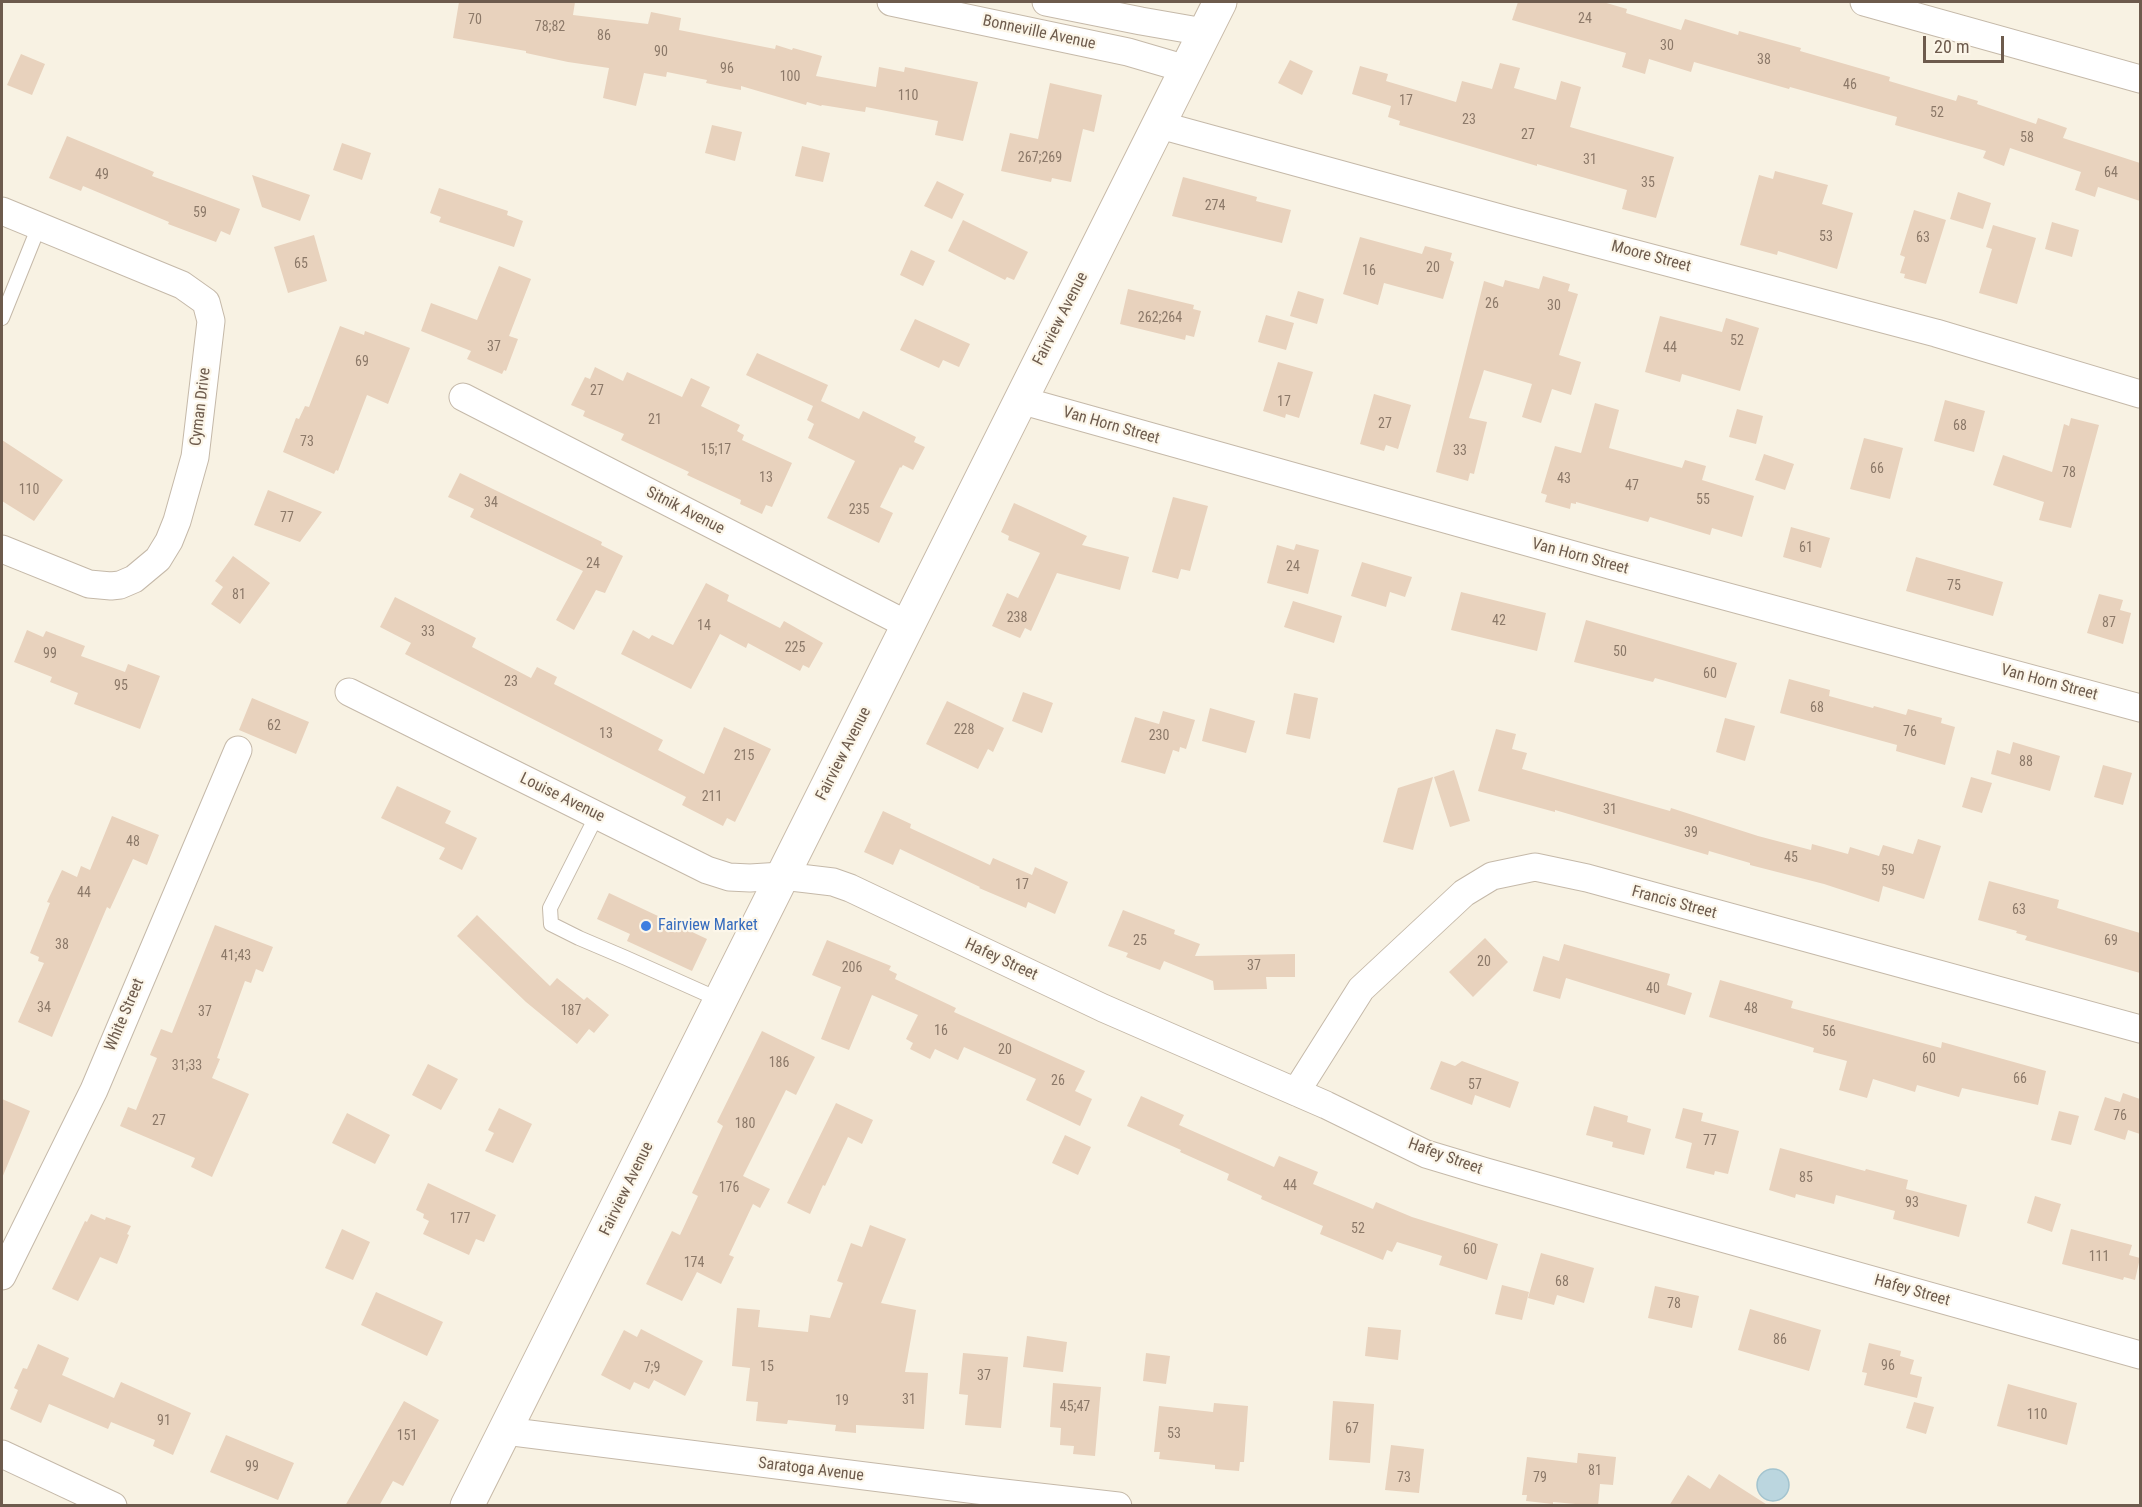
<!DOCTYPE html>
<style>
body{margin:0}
#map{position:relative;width:2142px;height:1507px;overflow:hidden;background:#f8f2e3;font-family:"Roboto Condensed",sans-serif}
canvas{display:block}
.frame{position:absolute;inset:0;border:3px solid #6d5b4d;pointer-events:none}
.scale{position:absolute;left:1923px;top:36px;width:81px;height:27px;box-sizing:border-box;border:3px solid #6d5b4d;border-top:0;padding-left:8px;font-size:18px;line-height:21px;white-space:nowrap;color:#6d5b4d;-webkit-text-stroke:4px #fcf6e9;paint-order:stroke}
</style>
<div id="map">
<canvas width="2142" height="1507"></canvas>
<div class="frame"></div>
<div class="scale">20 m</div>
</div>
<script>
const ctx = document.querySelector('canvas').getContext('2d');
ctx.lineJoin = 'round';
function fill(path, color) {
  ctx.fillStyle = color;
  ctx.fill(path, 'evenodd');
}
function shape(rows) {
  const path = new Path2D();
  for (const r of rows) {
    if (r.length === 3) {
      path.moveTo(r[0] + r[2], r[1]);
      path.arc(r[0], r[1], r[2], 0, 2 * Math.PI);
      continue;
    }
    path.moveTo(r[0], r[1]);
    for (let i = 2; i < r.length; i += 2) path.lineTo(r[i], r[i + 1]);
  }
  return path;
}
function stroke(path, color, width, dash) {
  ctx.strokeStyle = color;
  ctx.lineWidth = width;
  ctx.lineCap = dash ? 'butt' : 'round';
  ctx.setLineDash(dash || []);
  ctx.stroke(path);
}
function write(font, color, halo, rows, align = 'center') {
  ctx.font = font + ' "Roboto Condensed",sans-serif';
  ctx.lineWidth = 4.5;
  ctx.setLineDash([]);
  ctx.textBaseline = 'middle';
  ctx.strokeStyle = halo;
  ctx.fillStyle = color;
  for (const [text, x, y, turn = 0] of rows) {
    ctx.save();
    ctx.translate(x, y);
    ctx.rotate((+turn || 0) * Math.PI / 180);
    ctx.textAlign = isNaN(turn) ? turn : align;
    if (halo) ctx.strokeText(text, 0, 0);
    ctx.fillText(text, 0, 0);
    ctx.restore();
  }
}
const water = shape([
 [1773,1485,16]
]);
const building = shape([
 [459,2,575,2,573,15,648,24,651,12,681,18,679,30,775,49,776,45,792,50,793,48,822,56,816,76,876,87,879,67,904,72,905,67,978,82,963,141,935,135,938,121,866,107,865,112,822,105,821,106,807,102,806,105,741,86,741,90,720,86,706,83,707,80,667,72,666,77,644,73,636,106,603,98,609,68,568,62,526,53,526,51,453,38],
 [1518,2,1603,2,1627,9,1626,13,1681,30,1685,19,1738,35,1739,31,1801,48,1800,51,1890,77,1889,81,1956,101,1958,95,1978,101,1977,104,2036,124,2038,118,2067,128,2063,138,2140,163,2140,201,2098,187,2095,197,2075,190,2081,172,2010,148,2004,166,1983,158,1986,151,1895,125,1897,117,1790,87,1789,89,1694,62,1691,72,1649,59,1645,74,1622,67,1626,53,1512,20],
 [21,54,45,64,32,95,7,85],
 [1290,60,1313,71,1302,95,1278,83],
 [1500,63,1520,68,1514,88,1556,100,1561,81,1581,87,1570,127,1674,157,1656,218,1622,209,1627,190,1537,164,1537,166,1399,125,1400,121,1388,117,1391,106,1352,94,1360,66,1388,74,1386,81,1456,102,1462,81,1492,89],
 [1050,83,1102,95,1094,132,1083,129,1071,182,1052,178,1051,182,1001,171,1010,133,1038,139],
 [712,125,742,132,735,161,705,153],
 [67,136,154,172,152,176,240,209,230,235,221,231,216,242,168,224,169,222,83,186,81,191,49,178],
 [342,143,371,153,362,180,333,170],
 [802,146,830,153,823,182,795,176],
 [1775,171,1828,185,1822,204,1853,213,1837,269,1778,251,1777,255,1740,245,1759,175,1773,179],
 [252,175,310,195,300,221,262,207],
 [1183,177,1257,197,1256,201,1291,210,1282,243,1172,216],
 [937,181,964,194,952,219,924,206],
 [439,188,508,211,507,215,523,221,514,247,439,222,441,217,430,213],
 [1958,192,1991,203,1983,229,1950,219],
 [1914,210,1946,220,1926,284,1904,278,1905,274,1900,273,1905,257,1900,255],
 [963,220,1028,252,1014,280,1007,277,1005,280,948,251],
 [2052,222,2079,230,2072,257,2045,249],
 [1993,225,2036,238,2017,304,1979,293,1992,249,1986,247],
 [314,235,327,281,288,293,274,247],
 [1360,237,1422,254,1425,246,1452,253,1450,260,1454,262,1443,299,1384,283,1378,305,1343,294],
 [911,250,935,261,923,286,900,275],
 [499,266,531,279,509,336,518,339,506,371,504,370,502,374,467,359,471,351,421,331,431,303,477,320],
 [1543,276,1570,284,1568,291,1578,294,1559,355,1581,362,1571,395,1552,389,1541,423,1522,417,1532,384,1484,370,1469,418,1487,422,1474,474,1470,473,1468,481,1436,472,1484,281,1503,287,1505,280,1539,289],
 [1128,289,1194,305,1193,309,1201,311,1194,337,1186,335,1185,340,1120,324],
 [1298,291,1324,299,1317,324,1290,316],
 [1266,315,1294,323,1286,350,1258,342],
 [1660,316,1722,332,1726,318,1759,328,1740,391,1682,374,1680,382,1645,372],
 [915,319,970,344,959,367,943,360,939,368,900,350],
 [340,326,364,335,365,331,410,348,388,404,367,395,338,471,336,470,334,474,283,452,296,418,299,419,305,406,309,407],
 [757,353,828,385,821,401,859,419,863,411,916,437,914,442,925,447,913,470,903,465,901,468,900,467,880,507,893,513,879,543,827,518,855,461,808,438,814,424,807,420,813,406,746,375],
 [1278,362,1313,372,1299,418,1286,414,1285,418,1263,411],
 [595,367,623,381,627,372,682,397,691,378,710,387,701,406,740,425,737,431,744,435,742,440,792,463,772,507,766,505,762,514,740,504,741,500,687,475,689,472,621,440,624,434,583,416,585,411,571,405,585,377,590,379],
 [1374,394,1411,405,1398,449,1386,445,1384,451,1360,444],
 [1945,400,1985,411,1974,452,1934,441],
 [1595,403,1619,410,1609,448,1682,468,1685,460,1706,466,1702,480,1754,496,1742,537,1712,528,1710,535,1650,517,1648,522,1576,502,1576,504,1571,503,1570,509,1545,502,1547,495,1541,493,1555,446,1581,453],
 [1737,409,1763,416,1756,444,1729,437],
 [2071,418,2099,425,2071,528,2039,520,2044,502,1993,485,2003,455,2052,472,2064,424,2069,426],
 [1864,438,1903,448,1890,499,1850,489],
 [2,440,63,480,34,521,2,501],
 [1764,454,1794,464,1785,490,1755,480],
 [460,473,602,542,601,545,623,556,605,593,596,590,574,630,556,620,583,571,470,517,474,509,448,497],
 [268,490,322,512,300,542,254,525],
 [1173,497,1208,506,1190,571,1181,569,1178,579,1152,572],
 [1014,503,1087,536,1082,545,1129,557,1120,590,1057,573,1031,631,1025,628,1020,638,992,626,1007,593,1018,598,1040,553,1008,540,1009,536,1001,532],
 [1791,527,1830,538,1821,568,1783,557],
 [1296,544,1319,550,1308,594,1267,583,1277,545,1294,550],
 [233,556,270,583,240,624,211,604,223,587,215,581],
 [1916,557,2003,582,1993,616,1906,591],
 [1362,562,1412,577,1405,597,1390,592,1386,607,1351,596],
 [706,583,729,595,727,601,780,628,784,621,823,643,809,668,803,665,800,671,748,643,746,648,720,634,691,689,621,654,633,630,649,639,652,635,673,645],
 [1461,592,1546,613,1537,651,1451,630],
 [2099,594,2123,600,2120,610,2131,613,2123,644,2087,633],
 [395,597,476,638,472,647,531,678,537,667,557,677,554,684,663,740,658,750,704,774,724,727,771,749,735,822,727,818,723,826,682,805,686,797,405,654,411,643,380,627],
 [1293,601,1342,616,1334,643,1284,627],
 [1586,620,1737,663,1726,698,1655,678,1653,682,1574,662],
 [27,630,43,637,46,631,85,646,81,656,125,672,128,664,160,676,140,729,74,704,78,693,50,682,52,677,14,662],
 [1789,679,1830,690,1829,696,1873,708,1874,706,1906,715,1908,709,1942,718,1941,723,1955,727,1945,765,1896,751,1897,745,1780,713],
 [1023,692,1053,703,1042,733,1012,721],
 [1294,693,1318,698,1310,739,1286,734],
 [252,698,309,722,296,754,239,730],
 [947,701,1004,728,993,752,988,749,978,769,926,744],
 [1210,708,1255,721,1246,753,1202,741],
 [1163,711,1195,720,1186,749,1180,747,1179,752,1173,750,1165,774,1121,762,1135,717,1159,724],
 [1725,718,1755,726,1745,761,1716,752],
 [1496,729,1516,734,1512,749,1527,753,1522,769,1670,811,1671,808,1758,836,1811,850,1812,844,1848,854,1850,847,1879,856,1883,845,1913,854,1918,839,1941,846,1924,899,1883,886,1879,902,1824,884,1750,865,1750,863,1709,851,1708,855,1555,810,1555,812,1478,791],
 [2013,742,2060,756,2050,791,1991,774,1997,750,2010,754],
 [2103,765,2132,773,2123,805,2094,797],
 [1454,770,1470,821,1450,827,1434,777],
 [1433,777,1413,850,1383,842,1398,788],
 [1971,777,1992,783,1982,813,1962,807],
 [397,786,451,811,445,823,477,838,462,870,439,859,445,848,381,818],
 [883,811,911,824,910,828,990,865,993,858,1032,875,1035,867,1068,882,1055,914,1028,902,1026,908,979,888,980,887,900,849,893,865,864,852],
 [112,816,159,835,147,865,133,859,110,909,107,907,52,1037,18,1022,44,963,38,961,39,957,30,953,50,903,47,902,62,870,77,877,81,866,90,870],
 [1989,881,2059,900,2057,908,2140,933,2140,973,2025,940,2027,936,2016,933,2017,931,1978,920],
 [609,893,707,939,692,971,627,941,630,934,597,919],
 [1123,910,1175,930,1174,934,1200,944,1195,956,1295,954,1295,977,1266,977,1267,989,1214,990,1213,981,1164,961,1160,970,1126,957,1128,953,1108,946],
 [477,915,550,986,557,978,584,1000,587,997,609,1015,594,1033,589,1029,577,1044,526,1002,457,936],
 [215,925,273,947,263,972,256,969,251,983,245,981,217,1058,220,1059,212,1078,249,1094,212,1177,191,1167,195,1158,120,1126,128,1107,136,1110,157,1058,150,1055,161,1029,172,1033],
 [1485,938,1508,962,1473,997,1449,972],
 [827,940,891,966,889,970,897,974,895,979,956,1008,954,1012,1085,1071,1075,1091,1092,1099,1080,1126,1026,1100,1036,1079,964,1047,958,1060,935,1049,930,1059,910,1049,913,1043,906,1039,918,1015,872,995,849,1050,821,1039,841,987,812,975],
 [1564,944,1670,974,1667,985,1692,993,1685,1015,1566,978,1560,999,1533,991,1543,956,1559,961],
 [1720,980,1793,1001,1791,1008,1941,1048,1942,1042,2046,1071,2038,1105,1962,1088,1959,1097,1917,1085,1915,1092,1873,1079,1867,1098,1839,1090,1847,1061,1813,1052,1814,1048,1709,1017],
 [762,1031,815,1057,796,1095,786,1090,743,1176,770,1189,760,1208,753,1204,729,1255,734,1257,721,1284,697,1272,682,1301,646,1284,672,1231,680,1235,698,1196,692,1193,723,1126,717,1122],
 [1441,1061,1455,1066,1462,1061,1519,1082,1510,1108,1475,1095,1472,1105,1430,1089],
 [428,1064,458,1079,441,1110,412,1095],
 [2123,1093,2140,1099,2140,1134,2128,1130,2125,1140,2094,1130,2105,1097,2120,1102],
 [1141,1096,1184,1115,1179,1125,1274,1167,1279,1156,1318,1172,1313,1184,1373,1209,1376,1202,1412,1217,1498,1244,1487,1280,1439,1265,1442,1256,1397,1242,1392,1252,1387,1250,1383,1260,1320,1234,1323,1226,1261,1199,1262,1196,1227,1180,1229,1174,1180,1152,1181,1150,1127,1126],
 [2,1099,30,1111,2,1178],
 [836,1103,873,1120,862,1144,848,1137,825,1186,823,1185,810,1214,787,1203],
 [1594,1106,1628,1116,1627,1122,1651,1129,1644,1155,1612,1147,1613,1142,1586,1135],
 [499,1108,532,1124,513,1163,485,1151,494,1133,488,1130],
 [1683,1108,1703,1113,1701,1121,1739,1131,1728,1174,1715,1171,1714,1175,1686,1168,1692,1143,1675,1138],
 [2059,1111,2079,1116,2071,1145,2051,1140],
 [347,1113,390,1135,375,1164,332,1143],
 [1065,1135,1091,1147,1078,1175,1052,1163],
 [1780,1148,1865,1171,1866,1169,1908,1180,1906,1189,1967,1205,1959,1237,1893,1219,1895,1211,1836,1195,1834,1204,1796,1194,1795,1198,1769,1190],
 [428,1183,496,1215,484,1242,476,1239,469,1255,423,1234,429,1221,423,1218,424,1214,416,1210],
 [2035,1196,2061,1204,2052,1232,2027,1223],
 [91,1214,105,1220,106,1217,131,1226,127,1234,129,1235,117,1264,100,1257,78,1301,52,1289,85,1221,87,1222],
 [870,1225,906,1239,881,1303,916,1310,905,1372,928,1373,924,1429,856,1425,856,1433,835,1431,836,1425,788,1420,787,1424,756,1421,758,1402,746,1401,750,1368,732,1366,737,1308,760,1310,758,1327,808,1332,810,1315,830,1318,843,1283,837,1281,851,1243,862,1247],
 [342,1229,370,1242,353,1280,325,1268],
 [2071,1229,2132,1245,2129,1255,2140,1258,2135,1280,2124,1277,2123,1280,2062,1264],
 [1541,1253,1594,1268,1584,1303,1557,1295,1554,1305,1528,1298],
 [1502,1285,1529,1292,1522,1320,1495,1314],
 [1655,1286,1699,1296,1692,1328,1648,1318],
 [376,1292,443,1322,427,1356,361,1325],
 [1750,1309,1821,1330,1809,1371,1738,1350],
 [1368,1327,1401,1330,1398,1360,1365,1356],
 [641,1329,703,1361,685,1396,654,1380,649,1389,634,1382,630,1390,601,1375,624,1330,637,1337],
 [1027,1336,1067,1342,1063,1372,1023,1367],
 [1869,1343,1901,1351,1900,1356,1914,1360,1910,1374,1922,1377,1917,1398,1864,1385,1867,1373,1862,1372],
 [38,1344,69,1358,62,1375,114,1398,121,1382,191,1413,173,1455,153,1446,155,1440,111,1422,108,1429,49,1404,41,1423,10,1409,18,1390,14,1388,23,1368,27,1369],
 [963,1353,1008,1357,1001,1428,965,1425,968,1395,959,1394],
 [1146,1353,1170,1356,1166,1384,1143,1381],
 [1053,1383,1101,1387,1095,1456,1073,1454,1074,1446,1060,1445,1061,1428,1050,1427],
 [2008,1384,2077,1403,2067,1445,1997,1426],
 [404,1401,439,1420,403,1486,393,1481,379,1506,345,1506],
 [1333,1401,1374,1404,1370,1463,1329,1460],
 [1914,1402,1934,1407,1926,1434,1906,1428],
 [1214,1403,1248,1406,1244,1462,1240,1462,1239,1471,1215,1469,1215,1465,1159,1459,1160,1452,1154,1452,1159,1406,1213,1412],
 [226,1435,294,1463,278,1500,210,1472],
 [1391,1445,1424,1449,1419,1493,1385,1490],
 [1578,1453,1616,1457,1613,1485,1600,1484,1598,1506,1553,1502,1553,1504,1526,1501,1527,1495,1522,1495,1527,1457,1577,1463],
 [1719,1474,1769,1506,1669,1506,1688,1475,1710,1489]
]);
const service = shape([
 [2,318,39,226],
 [597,815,550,908,551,924,579,938,626,958,720,1000]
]);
const minor = shape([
 [891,2,1128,52,1186,69],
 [1046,2,1141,21,1204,32],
 [1864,2,2140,79],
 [1160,125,1511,221,1936,333,2140,394],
 [2,211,182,285,206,302,211,321,195,457,177,521,169,541,158,559,134,579,120,585,111,586,89,584,2,549],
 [463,397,908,625],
 [1020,400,1613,566,2140,708],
 [349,692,707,870,729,877,750,878,782,876,808,879,833,882,850,888,1103,1008,1326,1105,1426,1154,1486,1172,2140,1355],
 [1296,1092,1361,989,1464,893,1492,876,1535,867,1587,878,2140,1029],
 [2,1276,94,1090,238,750],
 [505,1431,977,1490,1118,1506],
 [2,1454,113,1506]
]);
const secondary = shape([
 [467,1506,1220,2]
]);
const markers = [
 [646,926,6,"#3f7fe0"]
];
const numberNames = [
 ["24",1585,19],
 ["70",475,20],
 ["78;82",550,27],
 ["86",604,36],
 ["30",1667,46],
 ["90",661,52],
 ["38",1764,60],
 ["96",727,69],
 ["100",790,77],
 ["46",1850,85],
 ["110",908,96],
 ["17",1406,101],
 ["52",1937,113],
 ["23",1469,120],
 ["27",1528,135],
 ["58",2027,138],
 ["267;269",1040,158],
 ["31",1590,160],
 ["64",2111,173],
 ["49",102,175],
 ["35",1648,183],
 ["274",1215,206],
 ["59",200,213],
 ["53",1826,237],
 ["63",1923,238],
 ["65",301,264],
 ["20",1433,268],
 ["16",1369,271],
 ["26",1492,304],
 ["30",1554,306],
 ["262;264",1160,318],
 ["52",1737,341],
 ["37",494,347],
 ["44",1670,348],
 ["69",362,362],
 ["27",597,391],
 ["17",1284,402],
 ["21",655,420],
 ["27",1385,424],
 ["68",1960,426],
 ["73",307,442],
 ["15;17",716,450],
 ["33",1460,451],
 ["66",1877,469],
 ["78",2069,473],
 ["13",766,478],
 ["43",1564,479],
 ["47",1632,486],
 ["110",29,490],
 ["55",1703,500],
 ["34",491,503],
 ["235",859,510],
 ["77",287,518],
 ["61",1806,548],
 ["24",593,564],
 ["24",1293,567],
 ["75",1954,586],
 ["81",239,595],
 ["238",1017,618],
 ["42",1499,621],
 ["87",2109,623],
 ["14",704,626],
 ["33",428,632],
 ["225",795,648],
 ["50",1620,652],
 ["99",50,654],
 ["60",1710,674],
 ["23",511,682],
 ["95",121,686],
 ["68",1817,708],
 ["62",274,726],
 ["228",964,730],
 ["76",1910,732],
 ["13",606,734],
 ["230",1159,736],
 ["215",744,756],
 ["88",2026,762],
 ["211",712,797],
 ["31",1610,810],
 ["39",1691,833],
 ["48",133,842],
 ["45",1791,858],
 ["59",1888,871],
 ["17",1022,885],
 ["44",84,893],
 ["63",2019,910],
 ["25",1140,941],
 ["69",2111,941],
 ["38",62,945],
 ["41;43",236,956],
 ["20",1484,962],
 ["37",1254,966],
 ["206",852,968],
 ["40",1653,989],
 ["34",44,1008],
 ["48",1751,1009],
 ["187",571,1011],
 ["37",205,1012],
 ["16",941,1031],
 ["56",1829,1032],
 ["20",1005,1050],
 ["60",1929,1059],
 ["186",779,1063],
 ["31;33",187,1066],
 ["66",2020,1079],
 ["26",1058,1081],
 ["57",1475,1085],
 ["76",2120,1116],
 ["27",159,1121],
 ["180",745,1124],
 ["77",1710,1141],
 ["85",1806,1178],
 ["44",1290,1186],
 ["176",729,1188],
 ["93",1912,1203],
 ["177",460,1219],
 ["52",1358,1229],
 ["60",1470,1250],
 ["111",2099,1257],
 ["174",694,1263],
 ["68",1562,1282],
 ["78",1674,1304],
 ["86",1780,1340],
 ["96",1888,1366],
 ["15",767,1367],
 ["7;9",652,1368],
 ["37",984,1376],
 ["31",909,1400],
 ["19",842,1401],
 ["45;47",1075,1407],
 ["110",2037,1415],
 ["91",164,1421],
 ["67",1352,1429],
 ["53",1174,1434],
 ["151",407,1436],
 ["99",252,1467],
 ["81",1595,1471],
 ["73",1404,1478],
 ["79",1540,1478]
];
const streetNames = [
 ["Bonneville Avenue",1039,33,12],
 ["Moore Street",1651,257,15],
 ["Fairview Avenue",1061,319,-63],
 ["Cyman Drive",201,407,-83],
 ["Van Horn Street",1111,426,16],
 ["Sitnik Avenue",685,511,27],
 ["Van Horn Street",1580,557,15],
 ["Van Horn Street",2049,683,15],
 ["Fairview Avenue",844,754,-63],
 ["Louise Avenue",562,798,26],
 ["Francis Street",1674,903,15],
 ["Hafey Street",1001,960,25],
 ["White Street",125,1015,-67],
 ["Hafey Street",1445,1157,20],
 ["Fairview Avenue",627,1189,-64],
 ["Hafey Street",1912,1291,16],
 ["Saratoga Avenue",811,1470,7]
];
const shopNames = [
 ["Fairview Market",658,926]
];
fill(water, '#bbd6df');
stroke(water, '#a3c4cf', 1.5);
fill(building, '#e8d2bd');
stroke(service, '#c5b9a9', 16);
stroke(minor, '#c5b9a9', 29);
stroke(secondary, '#c7b9a7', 35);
stroke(service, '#fff', 14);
stroke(minor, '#fff', 27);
stroke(secondary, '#fff', 33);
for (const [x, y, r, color] of markers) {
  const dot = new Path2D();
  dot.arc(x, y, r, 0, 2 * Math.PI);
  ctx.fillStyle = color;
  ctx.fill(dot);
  stroke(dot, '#fcf6e9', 2);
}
write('14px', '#8c7969', null, numberNames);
write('16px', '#6d5b4d', '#fcf6e9', streetNames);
write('16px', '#366cbe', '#fcf6e9', shopNames, 'left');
</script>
